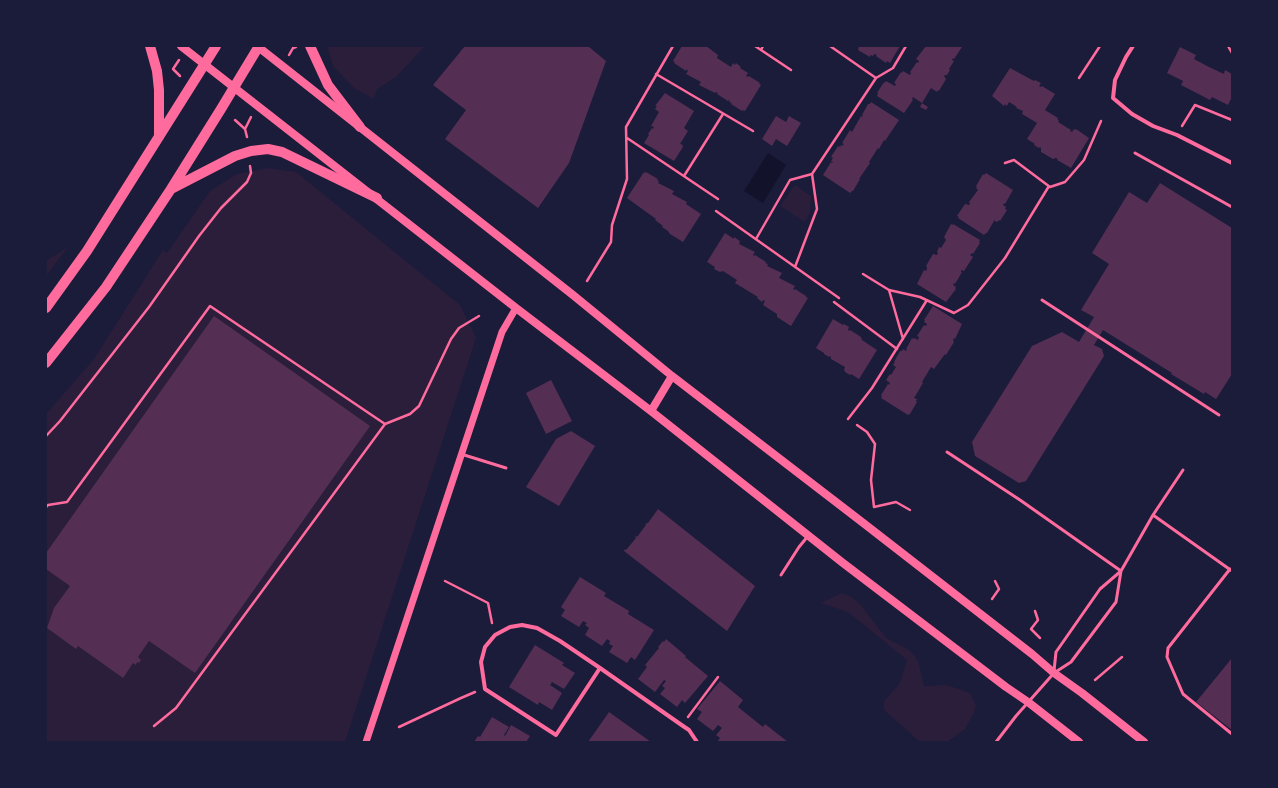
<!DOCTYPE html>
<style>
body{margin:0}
#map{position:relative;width:1278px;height:788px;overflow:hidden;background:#1b1b3a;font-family:"Varela Round",sans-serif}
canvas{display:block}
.frame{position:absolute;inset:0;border:47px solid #1b1b3a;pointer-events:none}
</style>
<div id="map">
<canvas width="1278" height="788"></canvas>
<div class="frame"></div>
</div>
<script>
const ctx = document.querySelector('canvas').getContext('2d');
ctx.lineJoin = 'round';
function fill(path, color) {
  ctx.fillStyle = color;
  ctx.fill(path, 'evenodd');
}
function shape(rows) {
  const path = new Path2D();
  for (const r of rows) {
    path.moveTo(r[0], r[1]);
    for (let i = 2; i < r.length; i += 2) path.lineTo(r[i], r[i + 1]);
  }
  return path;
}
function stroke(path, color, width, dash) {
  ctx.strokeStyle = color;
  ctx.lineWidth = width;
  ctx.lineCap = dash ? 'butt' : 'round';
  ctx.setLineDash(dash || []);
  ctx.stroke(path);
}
const green = shape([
 [327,46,425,46,396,77,377,89,374,99,354,88,333,66],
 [268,168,296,172,460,305,476,338,345,742,46,742,46,414,94,359,163,250,167,253,210,191,237,174],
 [795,185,811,196,810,213,805,222,780,206],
 [68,247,46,276,46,261],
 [841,593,850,596,861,605,886,638,908,649,915,656,919,664,924,686,947,685,970,693,976,706,973,715,965,729,947,742,922,742,919,741,884,710,884,701,900,683,907,660,848,612,821,603]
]);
const water = shape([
 [768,153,786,165,763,203,744,191]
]);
const building = shape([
 [465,46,588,46,606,61,569,163,538,208,445,139,466,110,433,85],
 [682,46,706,46,718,55,717,58,731,67,733,63,735,65,736,63,741,67,740,68,748,73,746,76,748,77,749,76,760,83,759,84,761,85,745,111,743,110,742,111,731,104,732,103,729,102,730,101,729,100,728,101,717,94,718,93,716,92,715,93,699,85,701,82,686,74,688,71,686,69,686,71,674,63,675,62,673,61],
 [859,46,900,46,890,63,887,61,886,63,876,56,877,55,874,54,873,56,870,55,870,57,858,50],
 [926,46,960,46,962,47,954,59,953,58,952,60,954,61,949,69,950,70,947,75,945,75,944,76,946,79,939,91,938,90,937,92,931,88,922,103,913,97,912,99,913,100,904,113,877,96,878,93,877,93,884,82,885,83,886,81,895,86,896,84,894,83,901,72,902,73,903,71,910,75,911,73,910,72,917,62,918,63,919,61,916,59],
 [1180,47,1196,55,1194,59,1209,67,1224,74,1225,70,1232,74,1232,97,1228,105,1212,97,1210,100,1181,85,1183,81,1167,73],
 [1010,68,1034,81,1035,80,1041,83,1039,86,1041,87,1042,86,1055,94,1045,110,1058,118,1057,119,1059,120,1058,122,1071,130,1070,131,1072,132,1074,129,1075,130,1076,129,1089,138,1071,168,1057,160,1058,159,1056,158,1053,159,1041,152,1041,148,1040,147,1039,148,1034,145,1035,144,1027,139,1037,123,1022,114,1023,111,1016,108,1017,107,1009,102,1007,106,1005,104,1004,106,992,96],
 [665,93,694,111,684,128,688,131,680,144,683,145,682,146,683,147,674,161,644,143,649,135,648,134,652,128,653,129,654,127,651,126,659,112,655,109,657,106,655,106],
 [871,102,899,120,885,141,884,140,879,149,878,148,869,162,870,163,859,179,860,179,853,191,852,191,850,193,823,175,831,162,832,163,833,162,831,161,833,158,831,157,838,146,840,147,841,145,842,146,844,144,842,143,850,130,852,132,861,116,862,117,863,115,862,115,868,104,870,104],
 [922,103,928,107,926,110,920,107],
 [776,116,786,122,789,116,801,123,787,146,776,139,772,146,762,139],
 [644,172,645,173,646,172,658,179,657,180,659,181,658,183,674,191,672,194,687,202,686,204,701,214,683,242,670,234,668,231,662,227,663,226,655,220,656,219,627,198],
 [986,173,1013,190,1005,204,1004,203,1003,205,1006,207,1005,209,1007,210,1000,221,999,220,997,222,993,220,994,221,987,233,986,233,984,235,958,218,959,217,957,216,965,204,969,205,970,203,969,202,978,190,976,188,977,187,976,186,983,174,984,175],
 [1160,183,1232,228,1232,374,1216,399,1205,392,1204,394,1171,374,1172,373,1103,330,1094,345,1102,349,1104,356,1026,481,1019,483,975,456,972,442,1032,346,1062,332,1079,342,1094,317,1081,310,1109,264,1092,253,1129,192,1147,203],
 [951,224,953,225,953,224,980,240,979,242,980,243,973,254,972,253,970,255,973,257,964,271,961,270,961,272,962,272,955,284,954,283,953,285,956,287,955,288,956,289,946,302,917,284,924,270,926,271,927,269,927,267,926,266,933,254,937,255,938,253,937,252,939,247,941,248,946,240,944,237],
 [725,233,734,239,734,237,740,241,739,242,740,243,739,244,755,252,753,255,754,256,755,255,766,262,765,263,768,264,767,266,782,273,779,278,795,286,793,289,795,290,795,289,806,296,806,297,808,298,791,326,777,317,777,314,763,305,765,301,763,300,762,302,757,298,758,297,735,283,737,280,723,271,720,272,714,269,715,267,707,262],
 [933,306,962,324,955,339,954,338,953,340,954,342,946,355,945,354,934,369,931,367,922,382,923,383,914,398,917,399,916,401,917,402,910,414,908,415,881,398,882,396,881,395,888,384,889,385,890,383,886,380,890,374,891,375,896,367,893,365,895,362,894,362,900,351,902,351,903,349,906,351,907,350,906,349,912,338,914,339,914,338,918,340,919,337,917,336,924,325,926,326,927,324,924,322,925,320,924,320],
 [214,316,370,426,195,673,149,641,138,657,141,660,139,663,137,662,136,665,133,663,123,678,78,646,76,649,47,628,54,608,70,586,46,569,46,553],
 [833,319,843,325,844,324,849,327,848,330,849,331,850,330,861,337,862,340,877,350,859,379,851,374,850,375,845,372,845,371,844,370,845,367,831,359,831,357,829,356,829,357,824,354,824,353,816,348],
 [551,380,572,421,546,434,526,393],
 [571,431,595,446,559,506,526,487,556,439],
 [658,509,755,586,727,631,624,551,625,549,626,550,636,538,635,537,636,536,637,537,646,525,645,524,648,523],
 [580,577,606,593,604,596,629,611,628,614,654,630,635,660,631,657,627,663,609,652,613,646,609,644,610,641,607,639,602,646,585,635,589,628,585,625,587,623,583,621,579,627,561,616,565,610,561,607],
 [666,639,686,656,685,657,708,676,685,703,682,700,677,707,660,694,665,688,662,686,666,681,664,680,655,692,638,679,647,667,645,665,659,648,658,647,663,641,664,642],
 [535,645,564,663,562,665,575,673,564,689,552,682,551,684,550,685,562,693,552,710,539,702,538,705,509,687],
 [1232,658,1232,730,1196,702],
 [720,681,743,700,738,707,763,727,765,724,788,742,717,742,720,738,716,735,722,728,718,725,713,731,697,719,702,712,697,709],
 [609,712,651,742,588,742],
 [492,717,509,727,504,735,505,736,511,725,530,736,526,742,474,742,478,736,480,737]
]);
const path = shape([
 [755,46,791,70],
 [830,46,876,78],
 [1228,46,1232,53],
 [761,50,763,46],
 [289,55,293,48,296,47],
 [179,60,173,69,180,76],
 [656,74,753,131],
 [1079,78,1100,46],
 [235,120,245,129,247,137],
 [1182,126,1195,105,1232,120,1232,119],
 [245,129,251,117],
 [627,138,718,199],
 [1005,163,1014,160,1050,187,1065,182,1084,160,1101,121],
 [684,176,723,114],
 [716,211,839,298],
 [756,239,790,180,812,174],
 [795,267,817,209,812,174,876,78,893,68,906,46],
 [863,274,889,290,920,297,954,313,968,305,1005,258,1049,186],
 [587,281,611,242,612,225,627,179,626,127,673,46],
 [889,290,903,339],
 [834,302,897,349],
 [848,419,872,388,927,300],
 [385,424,410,414,419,406,451,339,459,328,479,316],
 [857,425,867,432,875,444,871,480,874,507,896,502,910,510],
 [46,436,60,421,149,307,199,236,221,208,247,182,251,173,250,166],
 [46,507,48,505,67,502,210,306,385,424,176,708,154,726],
 [445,581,488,603,492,623],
 [992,599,999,589,995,581],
 [1035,611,1038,620,1031,629,1040,638],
 [1095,680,1122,657],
 [688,717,718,677],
 [399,727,461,698,475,692]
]);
const service = shape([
 [1135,153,1232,207],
 [1042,300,1219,415],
 [947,452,1020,500,1121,571],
 [461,454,506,468],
 [1153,515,1232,571],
 [1230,569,1168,648,1167,657,1183,694,1232,734],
 [781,575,799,547,808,536],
 [1054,671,1056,652,1100,589,1121,571],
 [996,742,1016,716,1054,673,1071,662,1116,602,1121,571,1153,515,1183,470]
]);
const minor = shape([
 [1133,46,1126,57,1115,80,1113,98,1132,114,1153,126,1177,135,1232,163],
 [600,668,556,735,485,689,481,662,485,647,495,635,510,627,522,625,537,628,560,641,600,668,683,726,689,730,697,742]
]);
const tertiary = shape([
 [366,742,502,332,516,308]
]);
const secondary = shape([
 [181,46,516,308,651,411,843,563,1006,687,1028,702,1079,742],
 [257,46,573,295,672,376,862,522,1032,654,1054,673,1082,693,1144,742],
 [651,411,672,376]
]);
const primary = shape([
 [150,46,157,71,159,90,159,137],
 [310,46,328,85,360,127],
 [171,189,235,156,251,151,268,149,282,152,377,198],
 [46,308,87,251,216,46],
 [46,363,106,287,171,189,221,109,259,46]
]);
fill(green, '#2a1e3b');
fill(water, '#12122b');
fill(building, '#542f53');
stroke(path, '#ff6b9d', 2.5);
stroke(service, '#ff6b9d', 3);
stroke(minor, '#ff6b9d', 4);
stroke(tertiary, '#ff6b9d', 7);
stroke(secondary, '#ff6b9d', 8);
stroke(primary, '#ff6b9d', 10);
</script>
